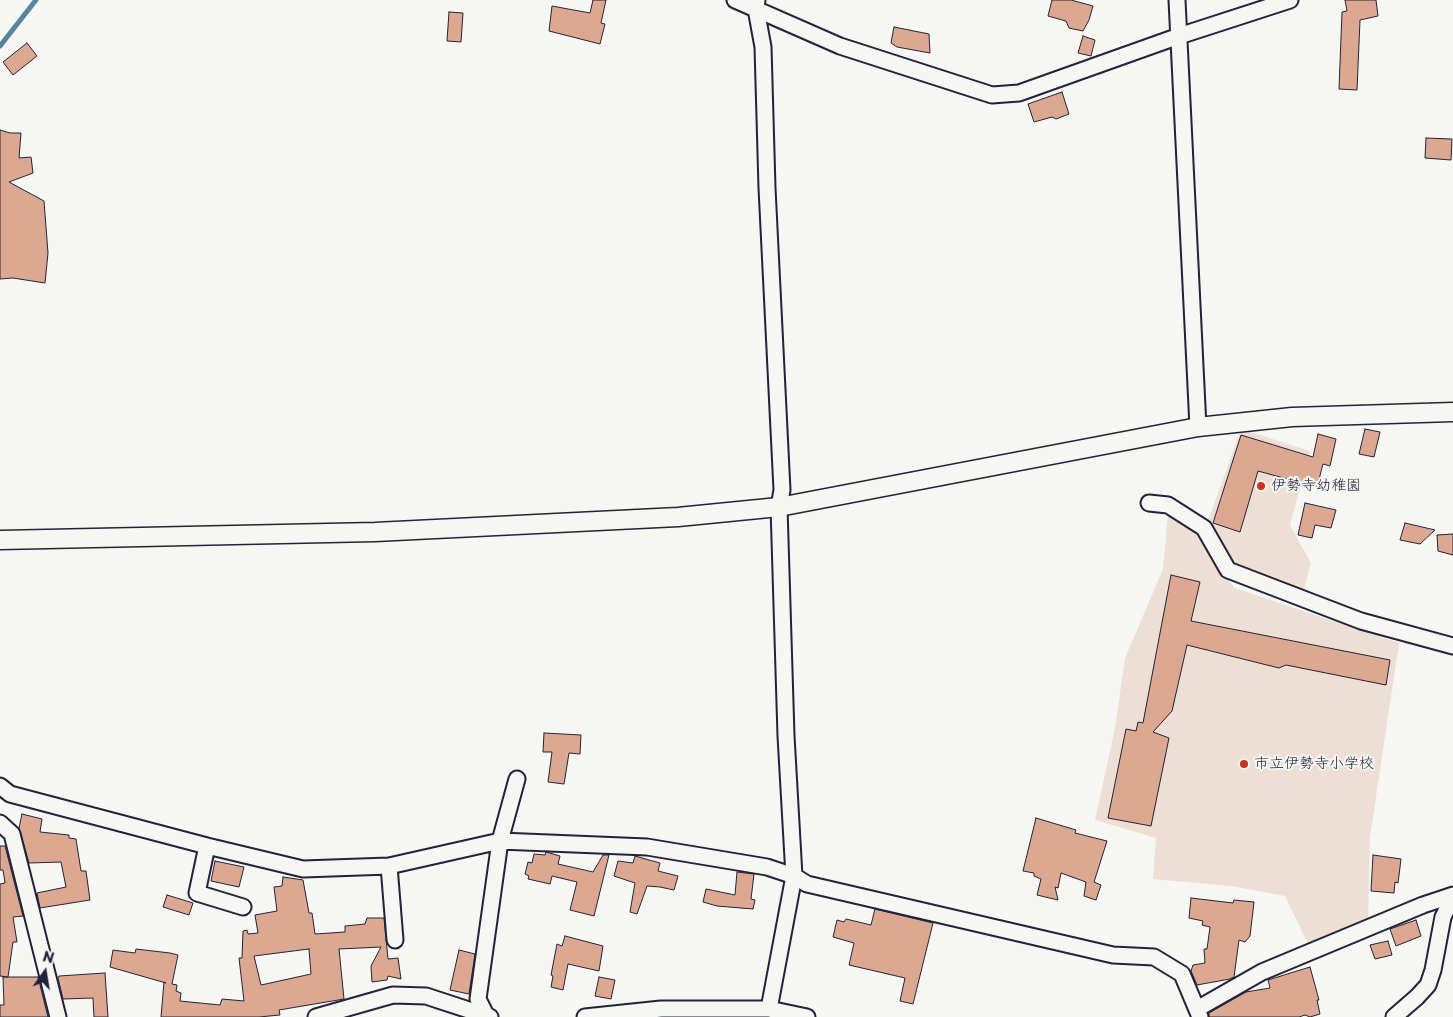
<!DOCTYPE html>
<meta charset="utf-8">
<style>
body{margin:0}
#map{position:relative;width:1453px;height:1017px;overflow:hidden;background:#f6f6f2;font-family:"Playpen Sans",sans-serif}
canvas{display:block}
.north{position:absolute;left:20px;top:947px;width:50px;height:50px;-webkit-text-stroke:4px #f6f6f2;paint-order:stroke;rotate:13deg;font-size:14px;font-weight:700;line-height:20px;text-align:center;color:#22223b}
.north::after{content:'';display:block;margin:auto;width:18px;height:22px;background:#22223b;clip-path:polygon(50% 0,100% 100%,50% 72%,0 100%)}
</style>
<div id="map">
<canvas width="1453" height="1017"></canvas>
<div class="north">N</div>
</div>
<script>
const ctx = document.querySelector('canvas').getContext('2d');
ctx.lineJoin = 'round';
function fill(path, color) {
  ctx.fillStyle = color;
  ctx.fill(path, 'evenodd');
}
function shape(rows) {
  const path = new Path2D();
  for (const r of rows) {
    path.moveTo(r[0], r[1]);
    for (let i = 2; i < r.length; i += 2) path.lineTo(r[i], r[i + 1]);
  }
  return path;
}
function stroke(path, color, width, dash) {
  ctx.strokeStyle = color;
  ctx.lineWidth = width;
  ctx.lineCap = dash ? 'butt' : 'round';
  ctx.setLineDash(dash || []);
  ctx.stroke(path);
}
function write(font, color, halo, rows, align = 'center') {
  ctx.font = font + ' "Playpen Sans","Klee One",sans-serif';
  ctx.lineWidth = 4;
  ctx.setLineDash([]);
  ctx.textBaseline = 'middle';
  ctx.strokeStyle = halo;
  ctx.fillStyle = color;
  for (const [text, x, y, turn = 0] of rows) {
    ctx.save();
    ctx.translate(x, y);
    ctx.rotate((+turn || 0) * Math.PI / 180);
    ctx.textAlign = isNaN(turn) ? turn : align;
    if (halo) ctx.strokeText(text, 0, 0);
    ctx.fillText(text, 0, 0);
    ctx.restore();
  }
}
const built = shape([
 [1241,429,1310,451,1290,525,1311,563,1302,596,1233,568,1208,521],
 [1168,514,1202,535,1215,566,1235,588,1399,643,1370,837,1368,922,1309,946,1285,896,1231,886,1153,879,1156,838,1095,820,1115,728,1125,658,1163,569]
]);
const stream = shape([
 [0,46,36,0]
]);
const building = shape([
 [593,0,606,0,601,23,605,24,600,44,549,31,552,6,590,13,593,0],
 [1052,0,1071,0,1093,6,1089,20,1083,31,1069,28,1066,21,1048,16,1052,0],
 [1345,0,1376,0,1378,16,1360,20,1357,90,1339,89,1342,12,1347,11,1345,0],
 [449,12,463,13,461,42,447,41,449,12],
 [894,27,929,34,930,53,897,47,891,43,894,27],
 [1083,36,1095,40,1091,56,1078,53,1083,36],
 [27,43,37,56,13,75,3,62,27,43],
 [1062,92,1069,114,1056,119,1052,117,1034,122,1028,104,1062,92],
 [0,130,10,133,21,133,19,158,31,157,33,173,9,182,44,201,48,253,45,283,13,278,0,279,0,130],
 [1426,138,1452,139,1451,160,1425,158,1426,138],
 [1365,429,1380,432,1374,457,1359,454,1365,429],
 [1318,434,1336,439,1330,466,1323,464,1317,487,1258,471,1240,532,1213,523,1241,435,1313,457,1318,434],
 [1305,503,1336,510,1331,528,1315,525,1312,538,1298,535,1305,503],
 [1405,523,1435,530,1420,544,1400,540,1405,523],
 [1453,534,1453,555,1438,551,1437,535,1453,534],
 [1171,575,1200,582,1191,621,1390,660,1386,685,1286,665,1279,668,1187,645,1172,711,1153,732,1169,738,1151,826,1108,818,1126,729,1136,731,1138,722,1143,723,1171,575],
 [544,733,581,735,580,754,569,753,564,784,548,782,552,752,543,752,544,733],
 [22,814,42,819,40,832,69,835,69,838,76,839,81,871,86,871,90,900,40,908,37,893,66,887,61,862,29,863,19,828,22,814],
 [1036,818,1076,830,1075,833,1107,841,1094,882,1101,885,1096,900,1084,896,1086,882,1061,873,1058,888,1055,887,1058,900,1037,895,1041,879,1034,876,1034,873,1023,871,1036,818],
 [0,846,5,846,23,916,13,917,17,942,13,942,8,977,0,976,0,884,5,883,3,870,0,870,0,846],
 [546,852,560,856,558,864,593,872,603,855,609,855,594,916,570,910,577,882,552,876,550,884,528,879,529,876,525,874,528,862,532,863,534,854,545,855,546,852],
 [1373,855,1401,859,1398,883,1395,882,1394,893,1371,891,1373,855],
 [635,856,660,863,658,871,678,876,674,890,660,887,647,886,637,914,630,912,635,883,614,876,618,861,633,863,635,856],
 [215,861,244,867,239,887,211,881,215,861],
 [737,872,754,874,751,899,755,900,753,909,717,906,703,902,706,889,735,895,737,872],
 [283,877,303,880,309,913,312,913,315,934,345,932,345,926,365,924,367,918,384,918,388,959,398,958,401,979,388,976,387,980,372,982,371,966,381,947,339,949,344,999,279,1010,280,1015,259,1017,161,1017,164,982,166,983,110,967,113,950,135,953,136,949,170,953,178,955,172,984,177,985,176,991,181,993,180,1001,220,1005,222,999,244,1001,239,958,242,958,243,931,247,930,248,934,258,933,255,915,277,911,274,887,282,886,283,877],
 [309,949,311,974,261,985,254,956,309,949],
 [167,895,193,903,189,915,163,907,167,895],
 [1191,898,1233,903,1234,900,1254,902,1250,936,1245,942,1239,940,1234,977,1230,979,1197,985,1191,971,1193,965,1205,963,1204,949,1207,949,1210,927,1202,925,1203,921,1189,918,1191,898],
 [875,909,933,923,913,1004,900,1001,905,978,849,965,854,943,833,937,837,920,844,922,846,919,871,925,875,909],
 [1416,920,1421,936,1396,946,1390,929,1416,920],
 [565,936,603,946,599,971,568,964,563,990,551,987,553,976,551,975,557,944,562,946,565,936],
 [1388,941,1392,955,1375,959,1370,945,1388,941],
 [459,950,475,954,469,994,450,990,459,950],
 [1310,967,1319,1000,1317,1000,1320,1014,1310,1017,1305,1015,1299,1017,1209,1017,1209,1013,1246,992,1270,988,1268,980,1310,967],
 [105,973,108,1017,94,1017,93,998,63,999,58,978,59,976,105,973],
 [3,977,38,977,48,1017,0,1017,0,1005,4,1005,3,977],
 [599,977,615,980,611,999,595,996,599,977]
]);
const minor = shape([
 [735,0,840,46,992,95,1019,93,1179,36,1290,0],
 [757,0,756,9,763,47,767,188,782,490,779,507,786,736,794,876,769,1009],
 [1177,0,1198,427],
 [1149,503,1168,505,1204,528,1228,570,1361,621,1453,646],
 [0,786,10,794,207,846,303,869,389,866,500,841,647,847,767,867,794,876,807,884,1113,955,1154,957,1182,974,1200,1017],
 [0,823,12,834,58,1017],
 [207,846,197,893,243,907],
 [389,866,395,940],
 [1197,1009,1262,972,1423,905,1453,895],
 [316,1017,393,995,426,996,490,1017],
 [487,1017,478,999,500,841,517,779],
 [585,1017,661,1009,769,1009,807,1017],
 [1394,1017,1417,997,1428,985,1433,970,1443,917,1453,897]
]);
const tertiary = shape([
 [0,540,375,532,678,517,779,507,1198,427,1292,417,1453,412]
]);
const markers = [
 [1261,486,5,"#c8321e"],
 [1244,764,5,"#c8321e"]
];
const poiNames = [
 ["伊勢寺幼稚園",1271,486],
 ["市立伊勢寺小学校",1254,764]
];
fill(built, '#eedfd5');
stroke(stream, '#59849d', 5);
fill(building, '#dda891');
stroke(building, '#22223b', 1);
stroke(minor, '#22223b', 19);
stroke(tertiary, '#22223b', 21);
stroke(minor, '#f6f6f2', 15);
stroke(tertiary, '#f6f6f2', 18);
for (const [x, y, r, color] of markers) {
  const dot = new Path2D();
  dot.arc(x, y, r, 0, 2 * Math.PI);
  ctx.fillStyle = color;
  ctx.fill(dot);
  stroke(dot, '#f6f6f2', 2);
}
write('15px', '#22223b', '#f6f6f2', poiNames, 'left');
</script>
